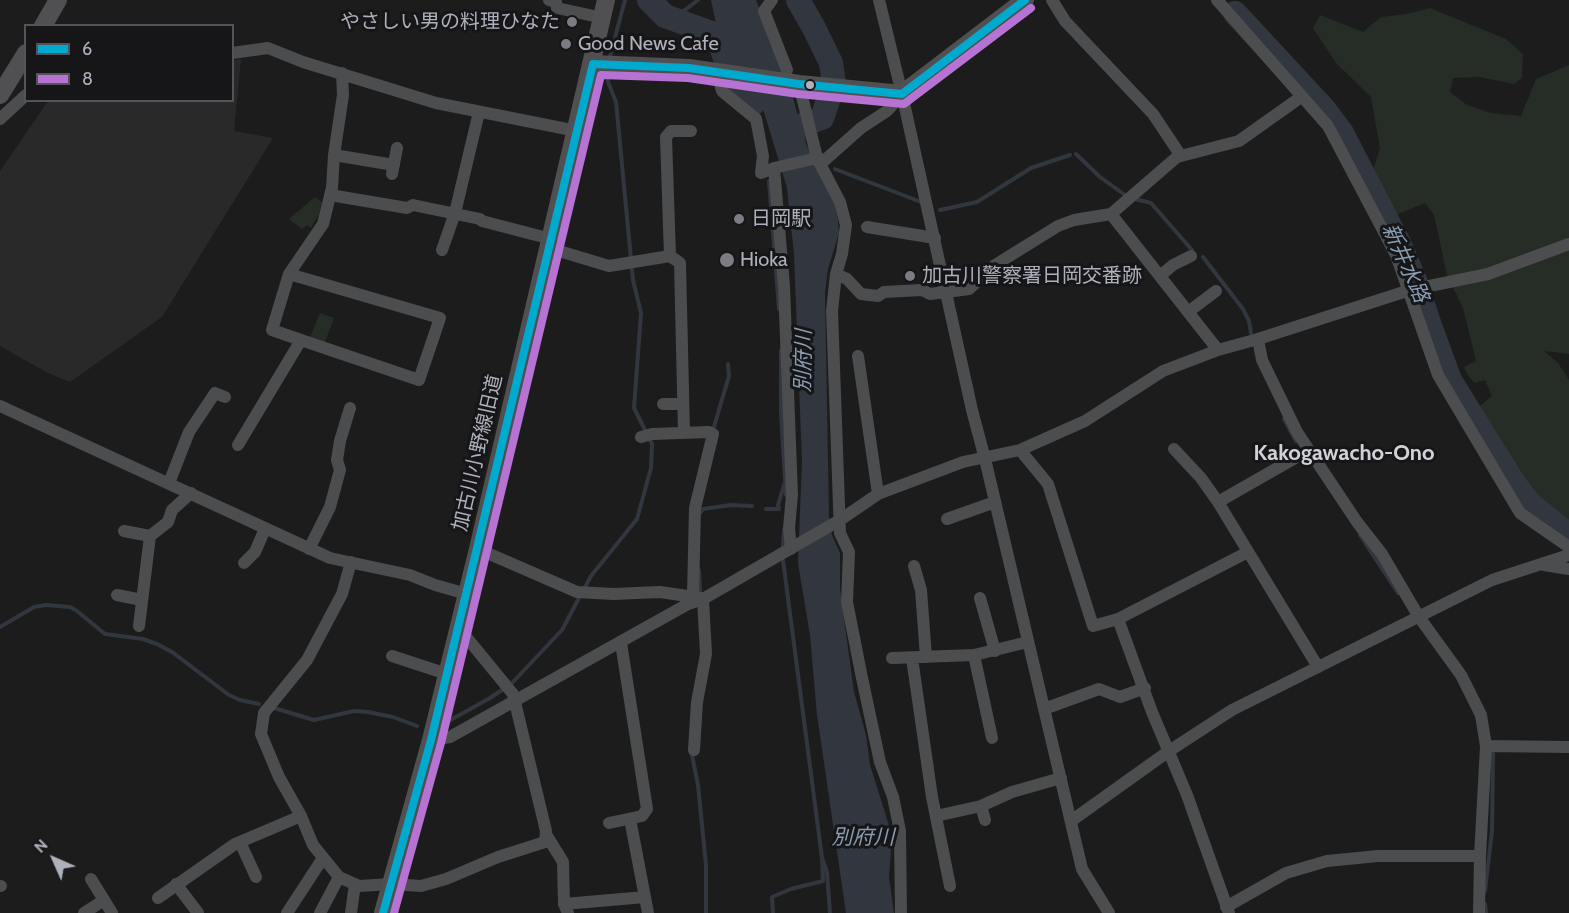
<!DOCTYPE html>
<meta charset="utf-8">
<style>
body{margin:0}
#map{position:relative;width:1569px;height:913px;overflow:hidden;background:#1c1c1c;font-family:Cabin,sans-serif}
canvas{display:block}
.legend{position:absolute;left:24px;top:24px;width:210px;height:78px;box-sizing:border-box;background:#161618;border:2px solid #535459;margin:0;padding:8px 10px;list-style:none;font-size:18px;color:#aeb1bb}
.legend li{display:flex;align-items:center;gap:12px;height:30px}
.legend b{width:30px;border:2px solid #535459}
.north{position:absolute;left:24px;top:829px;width:60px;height:60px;-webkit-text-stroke:4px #161618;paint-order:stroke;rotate:315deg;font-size:16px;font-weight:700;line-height:24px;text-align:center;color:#aeb1bb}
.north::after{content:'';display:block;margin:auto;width:21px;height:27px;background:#aeb1bb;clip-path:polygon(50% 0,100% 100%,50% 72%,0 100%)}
</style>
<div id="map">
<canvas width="1569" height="913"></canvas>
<ul class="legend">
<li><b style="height:8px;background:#00a9ce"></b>6</li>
<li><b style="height:8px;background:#b673d3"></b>8</li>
</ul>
<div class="north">N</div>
</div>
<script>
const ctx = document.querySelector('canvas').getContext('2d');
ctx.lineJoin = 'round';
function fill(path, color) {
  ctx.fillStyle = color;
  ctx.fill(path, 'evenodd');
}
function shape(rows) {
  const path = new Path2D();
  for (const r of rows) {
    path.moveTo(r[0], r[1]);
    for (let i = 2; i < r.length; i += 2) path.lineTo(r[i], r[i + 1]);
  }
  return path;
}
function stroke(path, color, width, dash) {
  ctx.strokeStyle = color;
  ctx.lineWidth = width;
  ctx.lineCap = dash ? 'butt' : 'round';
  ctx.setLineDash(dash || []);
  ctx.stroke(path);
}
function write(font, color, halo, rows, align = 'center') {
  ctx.font = font + ' Cabin,"Noto Sans JP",sans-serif';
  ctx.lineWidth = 6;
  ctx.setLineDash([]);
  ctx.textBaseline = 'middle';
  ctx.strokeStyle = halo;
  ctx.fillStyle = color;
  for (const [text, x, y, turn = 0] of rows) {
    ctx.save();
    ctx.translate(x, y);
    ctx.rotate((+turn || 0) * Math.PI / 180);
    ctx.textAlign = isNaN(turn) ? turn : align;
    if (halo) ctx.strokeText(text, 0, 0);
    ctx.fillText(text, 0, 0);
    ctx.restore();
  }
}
const built = shape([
 [241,59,234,131,273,138,162,317,70,382,46,372,0,346,0,171,48,101,232,100,233,60]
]);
const green = shape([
 [1430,8,1506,39,1523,54,1522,78,1514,84,1480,77,1453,78,1450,92,1467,105,1491,113,1521,116,1536,79,1569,65,1569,354,1544,351,1558,363,1569,380,1569,533,1556,527,1526,503,1474,423,1477,408,1492,396,1485,380,1475,383,1469,377,1464,367,1476,361,1463,308,1447,275,1434,215,1425,203,1398,214,1384,203,1371,176,1380,148,1371,97,1336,63,1313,28,1320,15,1363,32,1381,17,1406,14],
 [315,197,322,202,319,214,311,228,307,225,302,229,289,219],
 [320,313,334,318,325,342,310,337]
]);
const water = shape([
 [711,0,756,0,792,94,805,142,834,200,838,220,839,233,828,269,825,293,829,516,832,535,840,553,840,589,854,692,866,735,870,765,892,835,889,877,894,913,846,913,817,715,810,635,798,563,802,462,794,254,787,188,764,112,739,88,717,28]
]);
const stream = shape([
 [639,0,663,23,689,32],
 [645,0,664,20,690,28],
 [665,19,685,10,698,0],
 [714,37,721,59],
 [708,38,712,39,719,63],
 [609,60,625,0],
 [732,89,746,103],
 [1076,154,1100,177,1125,195],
 [835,169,921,202],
 [769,181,779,309],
 [1135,199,1151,203,1192,250],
 [940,210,977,202,1031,168,1070,155],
 [1203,257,1243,309,1249,321,1251,333],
 [781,350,781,413,786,495],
 [1284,419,1296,441],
 [713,430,729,376,728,364],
 [766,509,779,509,778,505,784,485],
 [699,514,703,509,731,505,752,506],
 [1360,535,1398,593],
 [783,547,784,530],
 [783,560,822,858,827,872,830,913],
 [699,570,700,591],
 [584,589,591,576,637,519,651,468,652,444,634,408,641,313,633,280,616,102,608,82,607,70],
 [0,627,34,607,46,605,70,607,77,611,105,634,143,639,157,644,172,652,229,695,240,700,259,704],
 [274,708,314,720,354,711,368,712,393,717,417,726],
 [447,722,490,698,511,684,562,630,580,596],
 [691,750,698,785,706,865,706,913],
 [1485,891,1492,831,1493,754],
 [1485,904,1486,913],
 [773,913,772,897,791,889,823,881,822,858]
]);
const river = shape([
 [649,0,665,16,717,35,735,87,752,105],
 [1235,13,1324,109,1342,133,1399,243,1415,280,1429,323,1450,380,1514,483,1530,504,1569,535],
 [794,153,793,128,822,118,834,83,831,63,814,28,798,0]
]);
const street = shape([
 [549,0,556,2,557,8,603,18],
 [772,0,764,11,787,70],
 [879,0,902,94,972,410,985,459,1082,869,1109,913],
 [1052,0,1065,21,1153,114,1181,156],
 [1217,0,1328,126,1396,255,1438,375,1520,513,1569,547],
 [232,53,268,48,303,62,436,103,577,131],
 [717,73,722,91,756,119,763,156,761,173,774,168,817,158,825,160,861,128,887,111,902,94],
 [799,84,817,158,840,202,846,225,842,254,836,274,832,311,840,533,849,552,847,602,862,678,880,762,893,797,900,831,901,913],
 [0,119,26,95],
 [334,155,394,165],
 [774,168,784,286,792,495,789,528,791,549],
 [392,174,397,148],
 [330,195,407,208,413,205,480,219,482,221,551,239],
 [1111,214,1218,350],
 [867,227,935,238],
 [549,248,609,266,670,256],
 [442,250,455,213,479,112],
 [289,274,440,318,419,380,301,340],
 [836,274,847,279,861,294,878,296,884,292,922,290,930,294,969,289,995,265,1058,226,1074,220,1111,214,1177,157,1239,141,1301,97],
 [1160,276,1173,265,1191,256],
 [1188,312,1216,291],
 [1258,339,1262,360,1297,432,1357,522,1382,554,1419,617,1461,675,1481,715,1486,746,1480,856,1479,913],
 [858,356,878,494],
 [663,404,683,404],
 [0,406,330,558,410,575,435,585,467,594],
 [684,433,680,263,670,256,666,137,671,131,691,131],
 [641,437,652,434,709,432,713,434,695,508,693,596],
 [238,445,301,340,272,330,289,274,323,224,332,188,334,155,343,95,342,73],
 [1174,449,1201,478,1218,502,1318,667],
 [1020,450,1048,484,1093,626,1118,619,1248,552],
 [169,483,189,432,215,393,225,397],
 [1218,502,1309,450],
 [947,519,995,502],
 [124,531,150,536],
 [309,549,330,507,340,470,337,460,340,441,350,408],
 [478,549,577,592,613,594,660,592,701,598],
 [351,562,342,594,307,660,264,713,261,734,279,777,301,816,313,845,339,877,359,886,391,884,421,886,446,879,498,857,545,842,546,831,513,694,458,627],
 [244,563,255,552,265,529],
 [1544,565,1569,569],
 [914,566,921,590,926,657],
 [117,595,142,600],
 [980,598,995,651],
 [1118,619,1152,712,1187,795,1229,913],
 [139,626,150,536,168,522,172,510,191,493],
 [974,655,992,738],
 [392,656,447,674],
 [892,658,974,655,1028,642],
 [912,658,932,797,950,886],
 [1044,709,1099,689,1120,697,1145,688],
 [431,740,450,737,688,604,703,599,840,520,878,494,963,462,1020,450,1085,421,1163,371,1218,350,1258,339,1410,290,1488,274,1569,244],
 [1486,746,1569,747],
 [694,750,697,702,706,654,703,599],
 [981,806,985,820],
 [936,816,981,806,1012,792,1061,778],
 [630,819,648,913],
 [1071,821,1169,751,1232,710,1492,580,1569,555],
 [609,823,642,816,647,809,621,643],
 [547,836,563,862,564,904,568,913],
 [240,842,256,877],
 [91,879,112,913],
 [176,884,198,913],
 [0,886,1,886],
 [158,898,235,844,301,816],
 [564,904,645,897],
 [1226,907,1286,873,1327,861,1378,856,1480,856],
 [84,913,104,900],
 [287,913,323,858],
 [320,913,339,877],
 [351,913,355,884]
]);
const secondary = shape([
 [43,26,58,0],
 [593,64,689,68,799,84,902,94,1025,0],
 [0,95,26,53],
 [383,913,431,740,478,549,606,0]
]);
const bus1 = shape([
 [383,913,431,740,593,64,689,68,799,84,902,94,1025,0]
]);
const bus2 = shape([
 [394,913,441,743,601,75,688,78,798,94,904,104,1031,8]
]);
const markers = [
 [572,22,6,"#7b7d83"],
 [566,44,6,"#7b7d83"],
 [810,85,5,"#aeb1bb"],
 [739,219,6,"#7b7d83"],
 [727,260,8,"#7b7d83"],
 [910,276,6,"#7b7d83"]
];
const poiNames = [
 ["やさしい男の料理ひなた",560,22,"right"],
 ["Good News Cafe",578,44],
 ["日岡駅",751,219],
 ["Hioka",740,260],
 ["加古川警察署日岡交番跡",922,276]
];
const streetNames = [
 ["加古川小野線旧道",478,453,-77]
];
const waterNames = [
 ["新井水路",1405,263,66],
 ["別府川",804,361,-89],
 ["別府川",863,838]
];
const quarterNames = [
 ["Kakogawacho-Ono",1344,454]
];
fill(built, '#29292a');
fill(green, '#262c26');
fill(water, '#32373f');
stroke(stream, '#32373f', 4);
stroke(river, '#32373f', 24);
stroke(street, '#4c4d4e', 12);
stroke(secondary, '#505053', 18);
stroke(bus1, '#00a9ce', 8);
stroke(bus2, '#b673d3', 8);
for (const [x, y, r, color] of markers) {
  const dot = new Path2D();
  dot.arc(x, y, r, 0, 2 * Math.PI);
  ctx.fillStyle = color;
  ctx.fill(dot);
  stroke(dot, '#161618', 2);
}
write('20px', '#aeb1bb', '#161618', poiNames, 'left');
write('20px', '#aeb1bb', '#161618', streetNames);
write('italic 21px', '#8a9cb2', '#161618', waterNames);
write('bold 22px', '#cfd1d7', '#161618', quarterNames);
</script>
